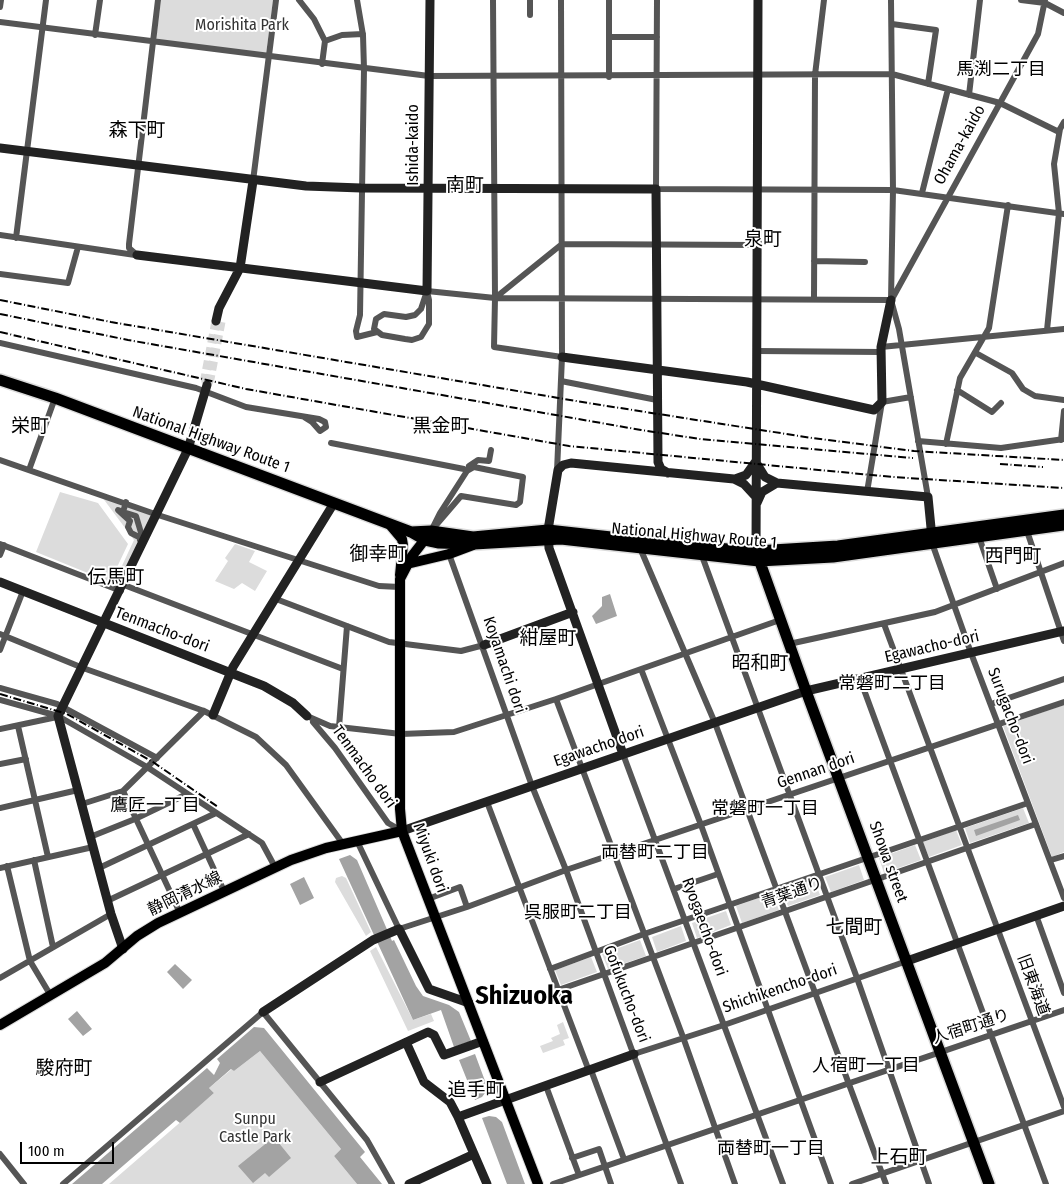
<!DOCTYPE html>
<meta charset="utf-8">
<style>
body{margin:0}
#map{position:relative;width:1064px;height:1184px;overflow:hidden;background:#fff;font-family:"Fira Sans Condensed",sans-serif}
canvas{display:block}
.scale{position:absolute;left:20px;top:1142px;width:94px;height:22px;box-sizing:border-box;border:2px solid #000;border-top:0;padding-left:6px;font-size:15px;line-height:18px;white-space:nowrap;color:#000;-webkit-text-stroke:4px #fff;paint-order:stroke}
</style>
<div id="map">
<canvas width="1064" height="1184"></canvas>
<div class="scale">100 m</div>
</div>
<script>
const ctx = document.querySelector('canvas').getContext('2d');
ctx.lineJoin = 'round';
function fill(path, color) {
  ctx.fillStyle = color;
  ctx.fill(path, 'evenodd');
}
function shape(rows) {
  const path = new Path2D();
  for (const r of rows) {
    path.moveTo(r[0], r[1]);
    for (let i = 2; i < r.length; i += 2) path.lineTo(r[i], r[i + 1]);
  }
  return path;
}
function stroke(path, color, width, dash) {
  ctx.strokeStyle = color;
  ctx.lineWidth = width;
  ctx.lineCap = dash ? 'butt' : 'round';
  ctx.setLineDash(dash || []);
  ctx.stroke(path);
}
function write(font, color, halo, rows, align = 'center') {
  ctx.font = font + ' "Fira Sans Condensed","Noto Sans JP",sans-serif';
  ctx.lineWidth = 4;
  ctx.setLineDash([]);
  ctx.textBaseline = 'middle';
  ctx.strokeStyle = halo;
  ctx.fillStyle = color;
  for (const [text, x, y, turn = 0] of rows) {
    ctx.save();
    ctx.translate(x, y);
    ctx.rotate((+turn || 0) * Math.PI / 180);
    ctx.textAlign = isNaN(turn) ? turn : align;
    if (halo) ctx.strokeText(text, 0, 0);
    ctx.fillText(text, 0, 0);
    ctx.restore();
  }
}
const green = shape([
 [161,0,273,0,266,55,156,40],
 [60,492,98,503,128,544,110,582,36,552],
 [102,497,158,515,120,588,113,585,134,540],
 [235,544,255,551,249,562,267,571,255,591,242,583,234,589,215,581,228,561,225,558],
 [1064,705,1064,852,1052,857,1003,726],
 [1023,808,1029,823,970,843,965,828],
 [956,830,962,845,929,857,923,842],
 [915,845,921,860,884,873,879,858],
 [859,865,864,880,831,892,825,877],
 [342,876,346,878,371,932,366,936,335,882,336,878],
 [814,879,820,895,788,906,782,891],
 [772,893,779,910,742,923,736,906],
 [726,911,731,925,697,938,692,923],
 [681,926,686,941,657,952,652,937],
 [640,940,646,956,608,969,602,954],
 [376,947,413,1020,431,1014,434,1021,408,1031,370,951],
 [591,957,597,972,561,985,555,970],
 [563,1022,569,1038,563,1040,565,1045,543,1053,540,1046,553,1041,551,1038,560,1034,557,1025],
 [260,1051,341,1149,334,1156,357,1184,109,1184,214,1093,209,1088,232,1069,234,1071]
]);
const water = shape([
 [610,594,617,616,596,624,592,616,602,606,602,597],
 [1018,815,1020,820,976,836,974,830],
 [350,855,357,860,392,941,394,940,416,986,423,996,449,1005,459,1012,471,1041,454,1047,441,1010,413,1020,339,859],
 [304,877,314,898,300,905,290,884],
 [175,964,192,980,183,989,167,972],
 [77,1011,92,1029,83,1036,68,1019],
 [254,1027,264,1028,365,1152,360,1157,382,1184,357,1184,334,1156,341,1149,260,1051,234,1071,231,1069,209,1088,214,1093,180,1123,176,1120,102,1184,72,1184,207,1068,214,1075,220,1063,217,1059],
 [475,1054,488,1089,482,1097,475,1100,459,1060],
 [489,1116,496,1117,502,1122,525,1184,507,1184,482,1118],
 [274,1137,291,1158,269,1177,265,1173,253,1183,238,1166]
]);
const secondaryTunnel = shape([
 [216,321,205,378,207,385,210,379,221,322]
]);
const street = shape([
 [299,0,314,19,325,41,322,64],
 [357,0,363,35,364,69,360,315,356,331,357,337,377,332],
 [493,0,495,297],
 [657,0,656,189,893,190,1064,214],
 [891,0,893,190,891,300,899,329,928,497],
 [1021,0,1045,3,1064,13],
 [0,7,1,0],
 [530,15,530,0],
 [0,22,429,76,892,74,1000,103,1059,132],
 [892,24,936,30,928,84],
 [95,35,100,0],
 [609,37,657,37],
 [325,41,342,35,363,34],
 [609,77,609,0],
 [969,95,980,0],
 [253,181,276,0],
 [922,193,948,89],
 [0,235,135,255],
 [16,238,46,0],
 [137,255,129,248,129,244,158,0],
 [814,261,865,262],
 [0,274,68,283,78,247],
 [427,291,495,298,562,244,757,245],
 [427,291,429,300,429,324,421,337,412,340,405,339,382,335,374,329,376,319,384,314,406,317,415,315,421,309,427,291],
 [814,298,815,75,824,0],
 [892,299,1038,34,1045,0],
 [1047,330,1059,213,1054,164,1060,129,1064,122],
 [0,343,196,388,246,407,319,419,325,422,326,427,320,431,312,422,304,417],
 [881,347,1064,329],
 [757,351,881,352],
 [976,353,1012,373,1023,389,1035,396,1064,400],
 [562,357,494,347,495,298,891,300],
 [561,381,657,400],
 [957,390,992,412,1001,403],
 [1061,440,1064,411],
 [918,441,1001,448,1064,439],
 [331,443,464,469],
 [946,444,960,378,989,328,1008,205],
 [0,460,158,515,379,586,400,587],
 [469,466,478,460,489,461,491,450],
 [474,467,523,477,520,502,516,505,461,496,431,531,440,513,467,471,474,467],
 [29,470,55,398],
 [557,471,562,357,561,0],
 [867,492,882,402,911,397],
 [126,502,123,512,136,516,142,536,140,540],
 [123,512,118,510,130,521,128,527,131,533,141,538],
 [1027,531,1064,641],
 [979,537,997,589],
 [932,543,971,653,1064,898],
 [0,544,121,591],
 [640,548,715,723,886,1184],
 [449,554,532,786,566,870,681,1184],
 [0,555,4,545],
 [702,556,857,978,929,1184],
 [124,585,343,669],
 [276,599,389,642,461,651,484,645],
 [884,624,1064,1107],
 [0,634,83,668,204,711,256,737,286,765,343,844],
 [789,644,935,612,1064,563],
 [0,650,23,591],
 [641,669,701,825,831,1184],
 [860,679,1046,1184],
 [0,688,57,704,157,758],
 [556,699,683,1037,735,1184],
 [0,700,58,716,147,767,262,843,275,867],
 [991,704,1064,679],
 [307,716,330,726,401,734,454,732,556,699,780,620],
 [313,722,335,748,388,823,402,831],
 [18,726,48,857],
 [339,727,347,626],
 [0,729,57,717],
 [623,754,783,1184],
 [0,764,26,759],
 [123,791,180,913],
 [487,802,589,1071],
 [82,804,123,791,204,711],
 [0,808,78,790],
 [193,824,224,891],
 [90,837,135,819,187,794],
 [357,841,399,929,467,907,566,870,1064,702],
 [34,860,53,947],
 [1051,860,1064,856],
 [7,866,30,961,51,996],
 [0,868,93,847],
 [99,868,216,813],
 [674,889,718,874],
 [428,899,460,887,467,907],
 [107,901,249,834],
 [1036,915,1064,993],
 [550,969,644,934,1028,803],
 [0,978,111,914],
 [558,990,1036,824],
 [634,1054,724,1025,907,961],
 [591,1070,624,1159],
 [546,1086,579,1175],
 [0,1154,24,1184],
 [572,1158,599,1149,611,1184],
 [63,1184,263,1012,367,1140,392,1184],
 [553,1184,1064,1010],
 [852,1184,1064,1111]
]);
const secondary = shape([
 [0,148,306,186,361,188,656,189,658,462,661,469,668,473],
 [137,255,427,291,430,0],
 [216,321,219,308,240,268,253,181],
 [562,357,747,382,874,410,882,402,881,347,891,300],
 [757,464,765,477,777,483,928,497,932,538],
 [735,479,746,475,756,461],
 [757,503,762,492,777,483],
 [756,551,758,0],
 [0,582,264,686,293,703,307,716],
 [484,645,573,612],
 [213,715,233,667,334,503],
 [623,754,549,548,548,530,558,470,563,465,571,463,734,479,744,484,756,497],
 [402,831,806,691,1064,631],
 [123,949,111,914,58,716,188,449,207,385],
 [907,961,1064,906],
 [263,1012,373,940,399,929,429,989,469,1003],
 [406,1042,424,1082,450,1102,458,1117],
 [320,1082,428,1032,434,1035,444,1055,483,1041],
 [409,1184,474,1154],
 [487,1184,458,1117,634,1054]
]);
const primary = shape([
 [391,526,402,539,403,545,400,575],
 [429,534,412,556,400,579,400,809,402,831,538,1184],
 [407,564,449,554,473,545],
 [0,1025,105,963,137,936,158,923,291,860,326,848,402,831]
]);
const highway = shape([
 [0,380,55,398,411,532,425,540,439,543,474,544,561,539,759,561,833,557,1064,525],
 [411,532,431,531,473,537,548,530,701,547,756,551,838,546,1064,515],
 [756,551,806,691,989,1184]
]);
const rail = shape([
 [0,300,111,322,588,403,812,438,914,451,1064,460],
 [0,314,128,340,641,430,700,439,913,458],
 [0,332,246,389,569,446,893,477,1064,488],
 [1000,464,1043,467],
 [0,694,67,714,153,762,218,807]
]);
const parkNames = [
 ["Morishita Park",242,26],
 ["Sunpu",255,1120],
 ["Castle Park",255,1138]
];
const streetNames = [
 ["Ishida-kaido",414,145,-90],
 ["Ohama-kaido",960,145,-61],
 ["National Highway Route 1",211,440,20],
 ["National Highway Route 1",694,536,5],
 ["Tenmacho-dori",162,630,21],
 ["Egawacho-dori",932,647,-13],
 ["Koyamachi dori",504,665,71],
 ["Surugacho-dori",1010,716,69],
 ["Egawacho dori",599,747,-19],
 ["Tenmacho dori",364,767,54],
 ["Gennan dori",816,771,-19],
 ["Miyuki dori",430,858,70],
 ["Showa street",888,862,70],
 ["青葉通り",792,893,-19],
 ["静岡清水線",185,894,-26],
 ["Ryogaecho-dori",704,927,70],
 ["旧東海道",1033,985,70],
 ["Shichikencho-dori",780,989,-19],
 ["Gofukucho-dori",626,994,69],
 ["人宿町通り",971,1027,-18]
];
const neighbourhoodNames = [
 ["馬渕二丁目",1001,70],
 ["常磐町二丁目",892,684],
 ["鷹匠一丁目",155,806],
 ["常磐町一丁目",765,809],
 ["両替町二丁目",655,853],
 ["呉服町二丁目",578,913],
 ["人宿町一丁目",866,1066],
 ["両替町一丁目",771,1149]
];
const quarterNames = [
 ["森下町",137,131],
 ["南町",465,186],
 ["泉町",763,240],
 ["栄町",30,427],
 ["黒金町",441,427],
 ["御幸町",378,555],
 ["西門町",1013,557],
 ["伝馬町",116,578],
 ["紺屋町",548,639],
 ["昭和町",760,664],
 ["七間町",854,928],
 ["駿府町",64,1069],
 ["追手町",476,1091],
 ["上石町",899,1158]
];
const townNames = [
 ["Shizuoka",524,997]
];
fill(green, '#dcdcdc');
fill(water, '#a3a3a3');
stroke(secondaryTunnel, '#d9d9d9', 9, [9, 4.5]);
stroke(primary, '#dbdbdb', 12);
stroke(highway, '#dbdbdb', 14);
stroke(street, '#555', 6);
stroke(secondary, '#222', 9);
stroke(primary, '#000', 10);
stroke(highway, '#000', 11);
stroke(rail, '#000', 2, [8, 2.5, 1, 2.5]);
write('16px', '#333', '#fff', parkNames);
write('16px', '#000', '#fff', streetNames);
write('18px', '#000', '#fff', neighbourhoodNames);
write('19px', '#000', '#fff', quarterNames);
write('bold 26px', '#000', '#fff', townNames);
</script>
